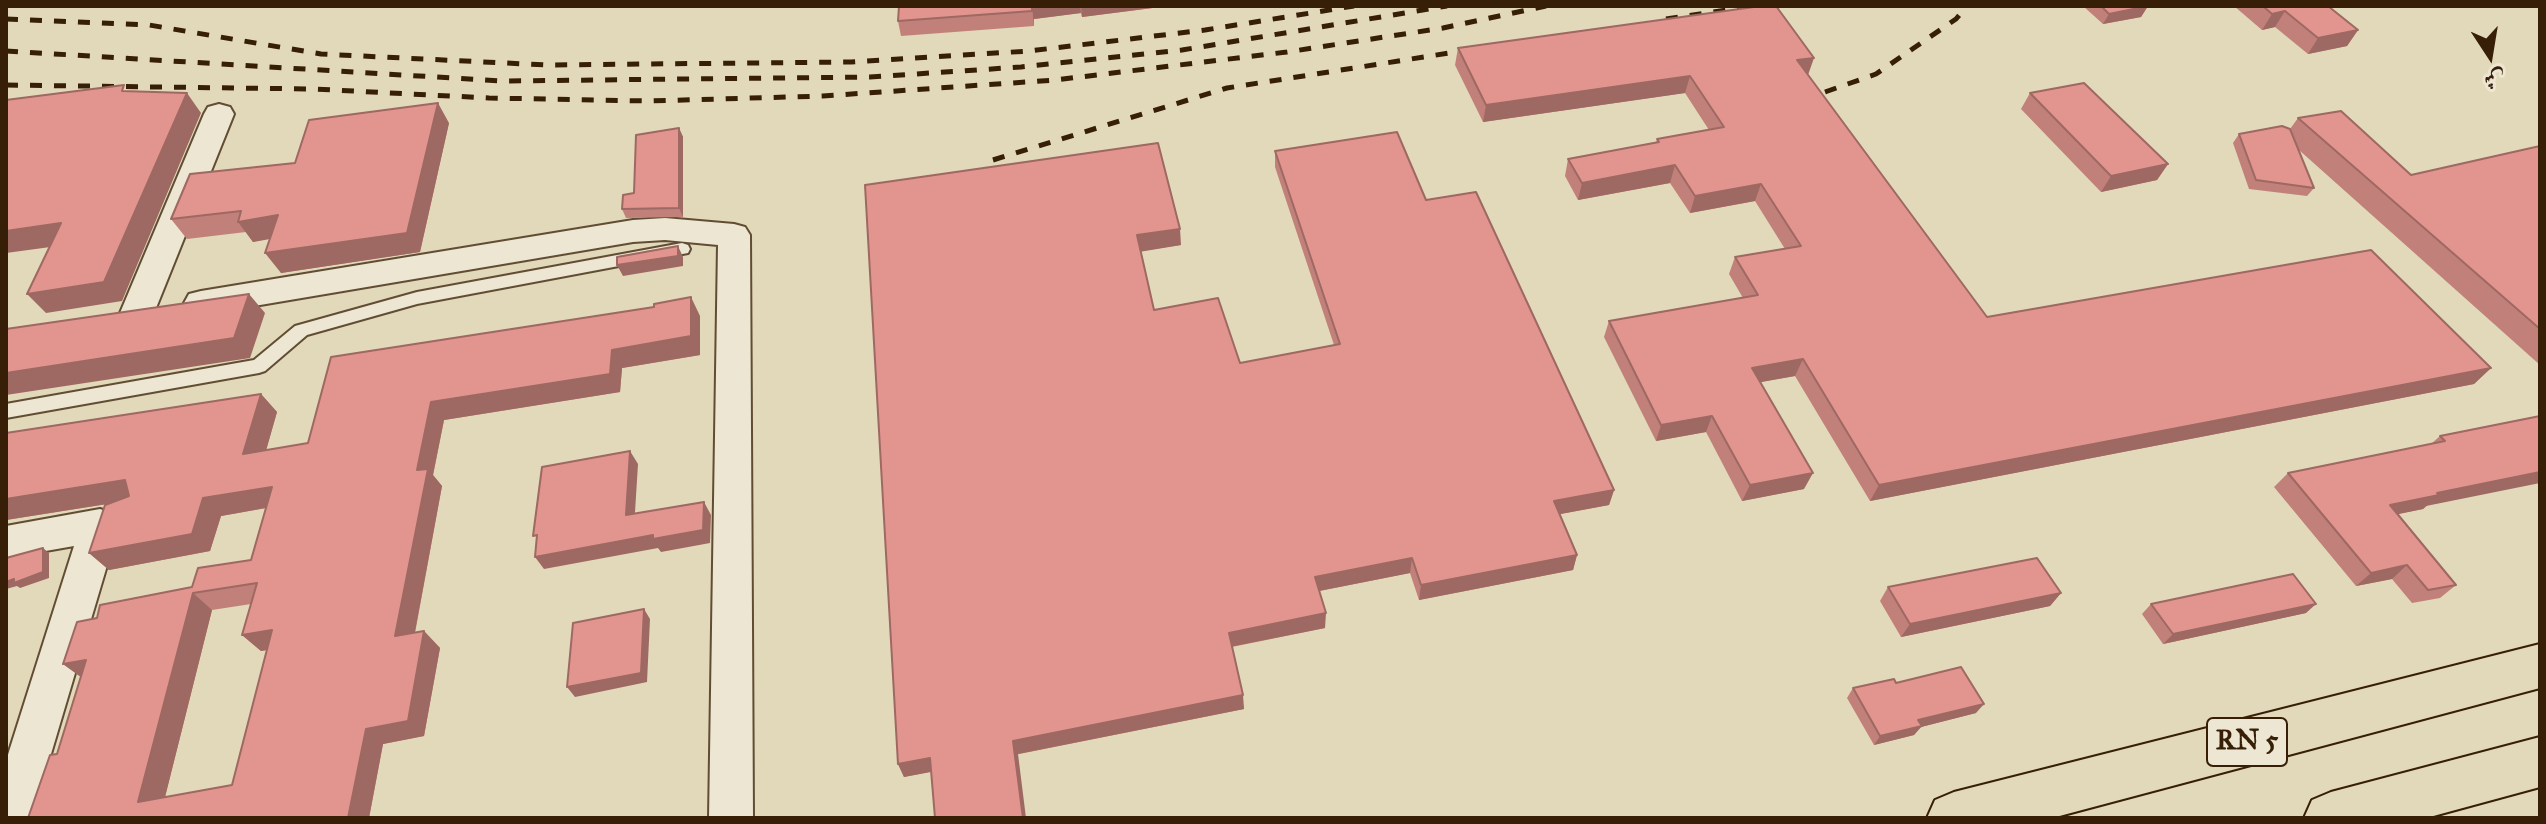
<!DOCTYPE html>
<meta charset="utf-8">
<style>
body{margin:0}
#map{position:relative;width:2546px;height:824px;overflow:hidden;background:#e2d8ba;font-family:"IM FELL Great Primer",Amiri,serif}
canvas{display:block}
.frame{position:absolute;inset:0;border:8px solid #361f06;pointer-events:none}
.north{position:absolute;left:2450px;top:16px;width:80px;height:80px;-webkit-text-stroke:6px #ece6d2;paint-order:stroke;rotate:168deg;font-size:22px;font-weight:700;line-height:32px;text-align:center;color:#361f06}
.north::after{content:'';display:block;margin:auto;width:28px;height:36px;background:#361f06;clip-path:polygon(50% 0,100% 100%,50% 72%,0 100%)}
</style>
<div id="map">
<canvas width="2546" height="824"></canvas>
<div class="frame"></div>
<div class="north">ش</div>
</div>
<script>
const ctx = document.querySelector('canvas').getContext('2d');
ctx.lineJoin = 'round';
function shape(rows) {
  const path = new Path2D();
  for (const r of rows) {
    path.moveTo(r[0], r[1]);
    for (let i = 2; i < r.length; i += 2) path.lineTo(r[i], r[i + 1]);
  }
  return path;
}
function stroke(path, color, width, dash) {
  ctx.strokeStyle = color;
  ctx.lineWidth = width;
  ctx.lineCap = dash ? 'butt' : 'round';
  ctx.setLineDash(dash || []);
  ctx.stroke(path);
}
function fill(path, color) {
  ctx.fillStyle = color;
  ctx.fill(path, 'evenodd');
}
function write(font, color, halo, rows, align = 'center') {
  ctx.font = font + ' "IM FELL Great Primer",serif';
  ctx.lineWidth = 6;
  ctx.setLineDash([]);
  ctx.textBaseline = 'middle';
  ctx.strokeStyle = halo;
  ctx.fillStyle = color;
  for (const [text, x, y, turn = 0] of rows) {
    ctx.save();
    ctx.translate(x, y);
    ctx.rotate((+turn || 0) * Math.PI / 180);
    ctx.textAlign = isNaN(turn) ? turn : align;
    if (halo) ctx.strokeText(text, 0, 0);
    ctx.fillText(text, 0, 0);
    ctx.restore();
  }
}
const service = shape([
 [682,243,688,245,690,249,688,253,417,304,307,335,265,371,259,373,6,418,6,404,254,360,295,326,417,292,682,243]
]);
const minor = shape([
 [219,104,230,107,234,114,154,313,149,322,137,325,125,322,120,313,204,114,208,107,219,104],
 [665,218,734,224,745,227,750,235,753,818,709,818,718,245,665,240,633,242,201,315,189,312,184,303,189,294,201,291,633,220,665,218],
 [100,509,114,514,119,525,32,818,6,818,6,761,74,546,6,558,6,526,100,509]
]);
const trunk = shape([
 [2540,644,2540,688,2052,818,1927,818,1935,800,1954,792,2540,644],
 [2540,737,2540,787,2426,818,2304,818,2312,800,2331,792,2540,737]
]);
const rail = shape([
 [6,19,149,25,321,54,547,65,851,62,1029,51,1205,30,1354,6],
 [1666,19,1753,6],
 [6,51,502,81,870,77,1021,67,1182,50,1447,6],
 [6,85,313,89,489,98,649,101,823,96,1055,80,1287,52,1443,28,1546,6],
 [1825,92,1876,74,1956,19,1967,6],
 [993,160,1227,88,1481,48]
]);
const wall = shape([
 [899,6,1168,6,1082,17,1081,13,1034,19,1034,26,901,36,898,21],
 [2083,6,2148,6,2141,17,2103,24],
 [2234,6,2328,6,2358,30,2347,46,2308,54,2275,27,2262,30],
 [1458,48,1808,75,1987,317,2491,368,2474,384,1870,501,1795,376,1760,382,1804,489,1742,501,1706,432,1656,441,1604,337,1609,321,1743,298,1729,274,1735,257,1785,249,1755,201,1690,213,1670,183,1578,200,1565,176,1568,159,1656,143,1657,139,1709,130,1685,93,1483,122,1455,65],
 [2030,93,2168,164,2157,180,2101,192,2021,109],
 [2298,118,2411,175,2540,146,2540,365,2299,150,2314,188,2307,196,2249,189,2233,143,2239,134,2290,129],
 [449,123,420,252,281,273,270,238,253,242,246,232,187,239,171,219,295,163],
 [679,128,683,137,683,217,626,218,622,209],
 [1275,151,1426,200,1614,490,1609,505,1560,514,1577,555,1573,570,1419,600,1410,573,1319,591,1325,628,1232,647,1244,709,904,777,898,764,865,185,1181,245,1141,251,1154,310,1240,363,1334,345,1275,167],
 [700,316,700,355,622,368,620,392,444,420,433,475,442,486,415,633,424,631,440,648,424,736,383,744,369,818,28,818,57,754,81,677,63,664,97,618,192,587,251,560,266,508,221,516,210,551,109,570,89,553,108,504,6,520,6,433,261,394,277,412,266,450,308,443],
 [251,604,242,635,261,651,267,650,232,785,165,797,212,610],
 [2540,416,2423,509,2397,514,2456,585,2440,598,2412,603,2392,579,2356,586,2274,487,2288,473,2431,444,2440,436],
 [1888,587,2061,593,2050,606,1901,637,1880,601],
 [2151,604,2306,613,2163,644,2142,614],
 [1896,683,1976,713,1921,727,1914,735,1874,745,1847,698,1853,688]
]);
const shadedWall = shape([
 [1032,6,1080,6,1081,13,1034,19,1034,26],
 [1081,6,1168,6,1082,17],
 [2148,6,2141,17,2103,24,2109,14],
 [2285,11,2275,27,2262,30,2272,14],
 [2358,30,2347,46,2308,54,2318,38],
 [1814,58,1808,75,1797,60],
 [1690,76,1685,93,1483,122,1486,105],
 [187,93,201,113,122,301,46,313,27,294],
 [438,103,449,123,420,252,281,273,265,253],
 [679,128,683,137,683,217,679,208],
 [2168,164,2157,180,2101,192,2111,176],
 [1675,165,1670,183,1578,200,1582,183],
 [1761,184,1755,201,1690,213,1695,196],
 [278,215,293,235,253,242,238,222],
 [61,223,80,243,6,253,6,231],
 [1180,229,1181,245,1139,252,1137,235],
 [678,246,683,257,683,266,623,276,617,265],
 [249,294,265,313,250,358,6,395,6,373],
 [691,297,700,316,700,355,622,368,620,392,444,420,433,475,442,486,411,653,395,636,417,470,431,402,612,350],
 [1803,359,1795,376,1745,385,1752,368],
 [2491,368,2474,384,1870,501,1879,485],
 [261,394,277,412,260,472,243,454],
 [1712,416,1706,432,1656,441,1661,425],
 [630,451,638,464,634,528,626,515],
 [2540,472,2540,483,2426,506,2423,509,2375,519,2390,505,2437,493],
 [1813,473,1804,489,1742,501,1750,485],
 [125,480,144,498,6,520,6,499],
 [272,487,288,504,221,516,210,551,109,570,89,553,203,498],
 [1614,490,1609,505,1550,516,1554,501],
 [704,502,711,515,710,543,661,552,658,548,544,569,535,557],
 [43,548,49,553,49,578,20,588,17,586,6,589,6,582],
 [1577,555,1573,570,1419,600,1421,585],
 [1412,558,1410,573,1314,592,1315,577],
 [2407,565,2392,579,2356,586,2371,573],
 [193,593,212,610,160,817,138,802],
 [2061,593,2050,606,1901,637,1910,624],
 [2316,604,2306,613,2163,644,2173,634],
 [644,609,650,619,647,682,575,697,567,687],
 [1326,613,1325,628,1229,647,1229,633],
 [272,630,290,646,261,651,242,635],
 [424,631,440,648,424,736,383,744,369,818,348,818,366,729],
 [86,660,85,680,63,664],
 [1243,695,1244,709,1018,754,1026,818,1023,818,1013,741],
 [1984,704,1976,713,1921,727,1914,735,1874,745,1880,736,1918,720],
 [930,758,936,771,904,777,898,764]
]);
const building = shape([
 [899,6,1032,6,1032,11,898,21,899,6],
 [1761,6,1776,6,1814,58,1797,60,1987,317,2371,250,2491,368,1879,485,1803,359,1752,368,1813,473,1750,485,1712,416,1661,425,1609,321,1758,295,1735,257,1801,246,1761,184,1695,196,1675,165,1582,183,1568,159,1659,142,1657,139,1724,127,1690,76,1486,105,1458,48,1761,6],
 [2101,6,2148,6,2109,14,2101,6],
 [2263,6,2328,6,2358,30,2318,38,2285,11,2272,14,2263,6],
 [2084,83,2168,164,2111,176,2030,93,2084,83],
 [124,85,122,91,187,93,104,282,27,294,61,223,6,231,6,100,124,85],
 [438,103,407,233,265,253,278,215,238,222,241,211,171,219,190,174,295,163,309,120,438,103],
 [2341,111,2411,175,2540,146,2540,329,2298,118,2341,111],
 [2282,126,2290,129,2314,188,2256,180,2239,134,2282,126],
 [679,128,679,208,622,209,623,195,634,193,636,135,679,128],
 [1397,132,1426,200,1476,192,1614,490,1554,501,1577,555,1421,585,1412,558,1315,577,1326,613,1229,633,1243,695,1013,741,1023,818,935,818,930,758,898,764,865,185,1158,143,1180,229,1137,235,1154,310,1218,298,1240,363,1340,344,1275,151,1397,132],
 [678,246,678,256,617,265,617,257,678,246],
 [249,294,234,338,6,373,6,329,249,294],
 [691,297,691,336,612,350,610,374,431,402,417,470,428,469,395,636,424,631,408,721,366,729,348,818,28,818,50,755,57,754,86,660,63,664,77,622,97,618,100,605,192,587,198,568,251,560,272,487,203,498,192,534,89,553,105,505,129,496,125,480,6,499,6,433,261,394,243,454,308,443,331,357,654,307,654,304,691,297],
 [257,583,242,635,272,630,232,785,138,802,193,593,257,583],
 [2540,416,2540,472,2437,493,2439,495,2390,505,2456,585,2428,590,2407,565,2371,573,2288,473,2445,441,2440,436,2540,416],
 [630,451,626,515,704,502,703,530,653,539,653,535,535,557,537,535,533,536,542,467,630,451],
 [43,548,43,572,14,583,14,579,6,582,6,558,43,548],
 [2037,558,2061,593,1910,624,1888,587,2037,558],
 [2293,574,2316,604,2173,634,2151,604,2293,574],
 [644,609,641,673,567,687,573,623,644,609],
 [1961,667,1984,704,1918,720,1922,726,1880,736,1853,688,1894,679,1896,683,1961,667]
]);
const shields = [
 [2247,742,80]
];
const shieldNames = [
 ["RN 5",2247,742]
];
stroke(service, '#614d33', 4);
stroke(minor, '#614d33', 4);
stroke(trunk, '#361f06', 4);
fill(service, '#ece6d2');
fill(minor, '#ece6d2');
fill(trunk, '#e2d8ba');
stroke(rail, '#361f06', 5, [12, 12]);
fill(wall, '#c2807a');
fill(shadedWall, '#9e6863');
fill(building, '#e2958e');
stroke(building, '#9e6863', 2);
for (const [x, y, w] of shields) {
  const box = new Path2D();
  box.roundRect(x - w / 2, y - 24, w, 48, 6);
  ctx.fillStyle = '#ece6d2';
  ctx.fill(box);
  stroke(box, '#361f06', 2);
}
write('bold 28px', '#361f06', null, shieldNames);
</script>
